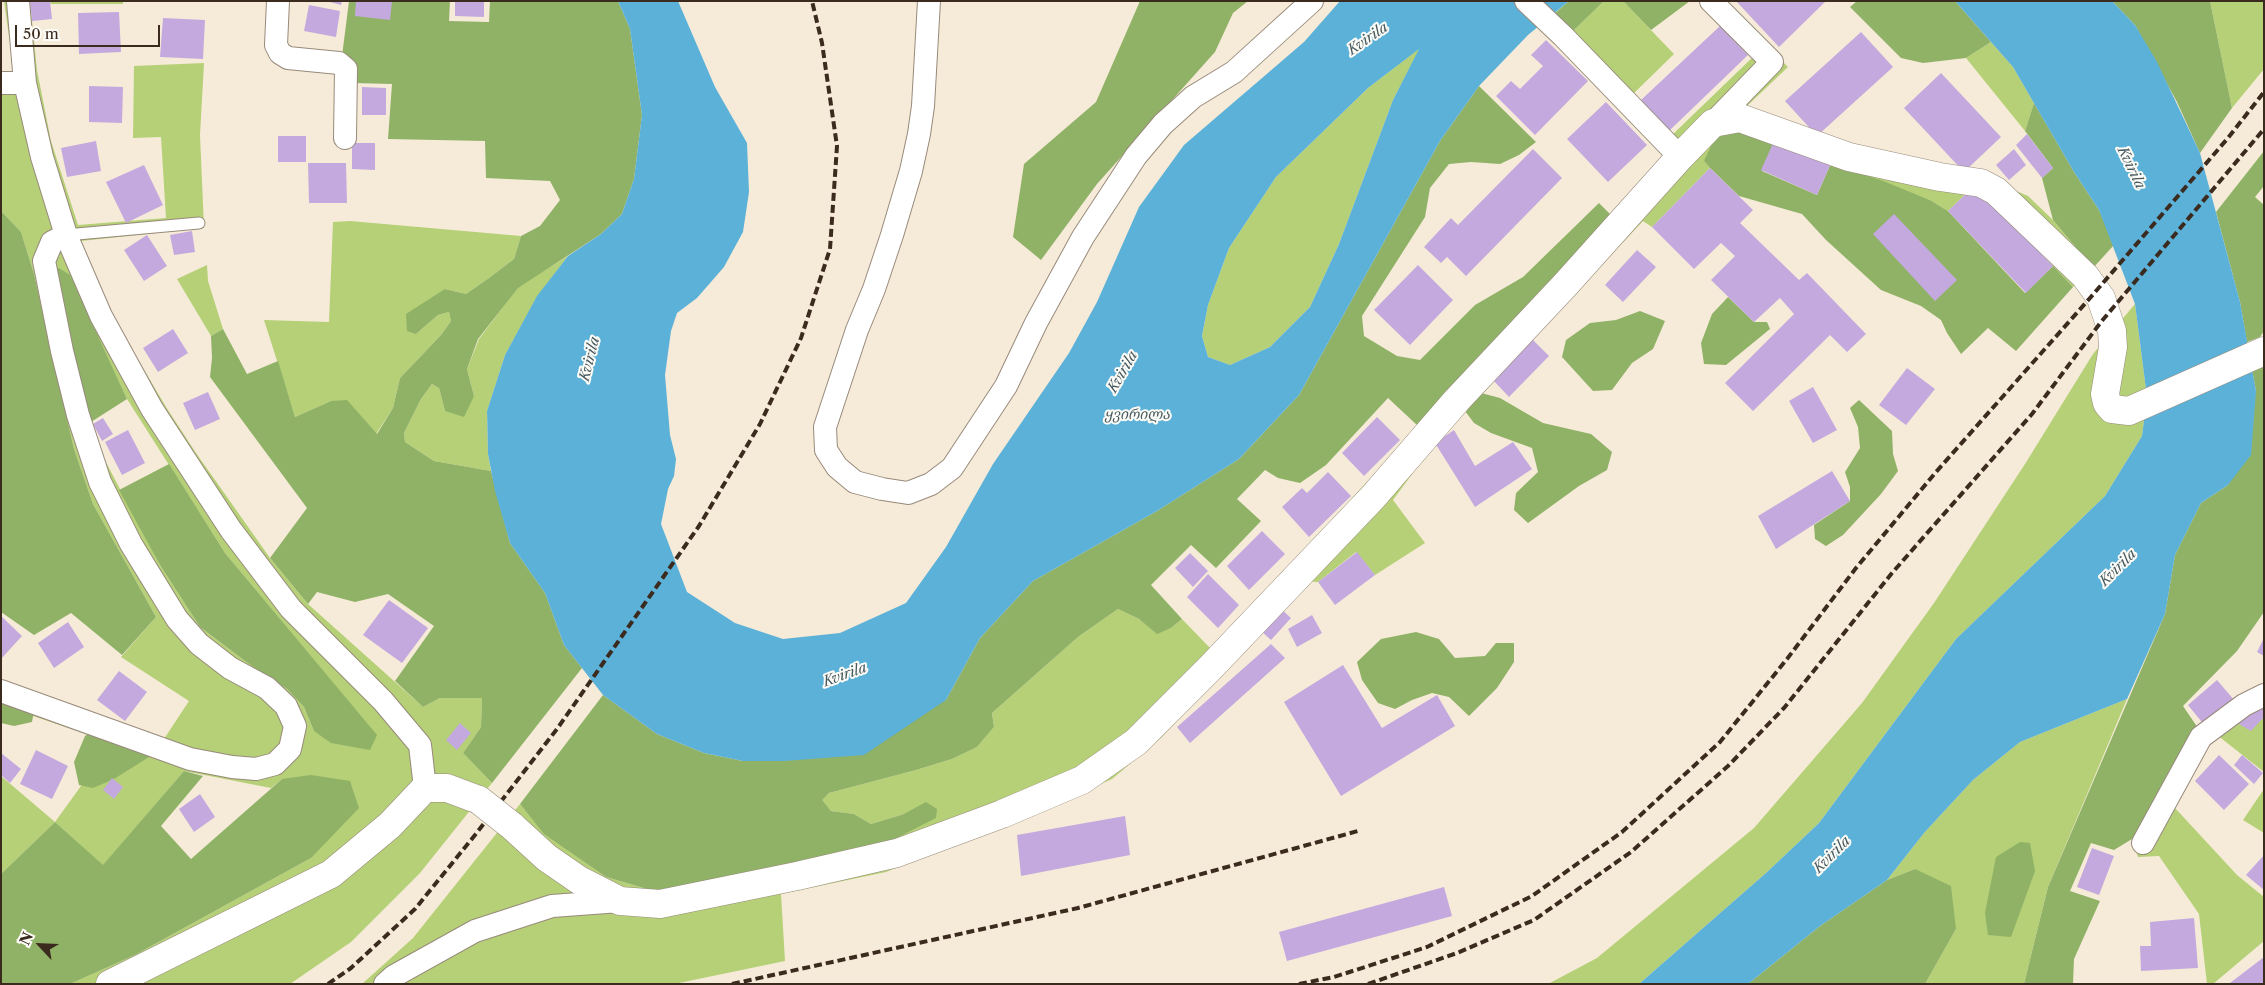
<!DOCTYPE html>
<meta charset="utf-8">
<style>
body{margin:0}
#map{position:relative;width:2265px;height:985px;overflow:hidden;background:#f6ebd8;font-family:"Libre Caslon Text",serif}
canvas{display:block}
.frame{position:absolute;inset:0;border:2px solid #3b2a1e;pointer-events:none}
.north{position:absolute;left:15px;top:920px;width:50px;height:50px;-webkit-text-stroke:4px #fdfcf7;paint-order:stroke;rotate:295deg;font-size:14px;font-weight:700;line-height:20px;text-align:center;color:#3b2a1e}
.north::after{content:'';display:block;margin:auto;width:18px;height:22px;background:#3b2a1e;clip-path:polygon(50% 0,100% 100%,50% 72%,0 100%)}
.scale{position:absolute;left:15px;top:25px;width:145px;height:22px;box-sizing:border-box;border:2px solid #3b2a1e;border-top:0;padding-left:6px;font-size:15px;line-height:18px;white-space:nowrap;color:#3b2a1e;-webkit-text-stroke:4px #fdfcf7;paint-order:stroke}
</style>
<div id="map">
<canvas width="2265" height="985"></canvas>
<div class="frame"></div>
<div class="north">N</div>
<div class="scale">50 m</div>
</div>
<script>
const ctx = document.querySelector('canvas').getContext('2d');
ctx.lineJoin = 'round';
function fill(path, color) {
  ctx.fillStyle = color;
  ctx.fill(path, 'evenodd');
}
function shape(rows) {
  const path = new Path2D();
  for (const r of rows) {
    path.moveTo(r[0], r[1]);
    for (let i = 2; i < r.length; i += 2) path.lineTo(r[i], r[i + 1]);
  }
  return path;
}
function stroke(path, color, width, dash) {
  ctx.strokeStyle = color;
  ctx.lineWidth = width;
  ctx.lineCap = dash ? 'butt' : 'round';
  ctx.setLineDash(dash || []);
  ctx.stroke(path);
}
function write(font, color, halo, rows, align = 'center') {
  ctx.font = font + ' "Libre Caslon Text","Noto Serif Georgian",serif';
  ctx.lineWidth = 4;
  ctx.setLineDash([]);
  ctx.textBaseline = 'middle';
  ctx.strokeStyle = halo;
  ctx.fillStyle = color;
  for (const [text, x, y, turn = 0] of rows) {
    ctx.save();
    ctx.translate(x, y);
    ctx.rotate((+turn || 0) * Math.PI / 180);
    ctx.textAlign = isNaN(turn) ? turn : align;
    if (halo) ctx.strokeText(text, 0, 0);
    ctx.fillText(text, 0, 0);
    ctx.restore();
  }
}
const green = shape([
 [4,1,30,1,37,70,51,141,78,225,166,218,161,137,133,138,134,66,204,63,200,135,204,228,81,241,107,307,166,407,196,453,270,558,308,604,423,707,440,698,482,698,481,727,463,753,492,783,420,873,351,942,290,984,70,984,135,955,311,858,282,779,271,788,184,771,103,866,55,822,1,874,1,776,55,822,112,743,1,705,1,681,77,706,164,739,189,701,121,657,156,617,93,504,74,449,34,274,21,232,1,211,1,73,14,72],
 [100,341,127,399,225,553,376,735,314,731,304,707,287,689,257,670,200,627,160,565,100,451,91,422],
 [50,1,123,1,123,4,51,4],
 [1604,1,1623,1,1674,54,1631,96,1670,137,1755,55,1722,1,1788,67,1746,107,1817,136,2000,184,2028,196,2053,220,2093,268,2073,287,1975,185,1948,211,1930,200,1831,163,1704,161,1710,168,1652,227,1643,221,1435,443,1393,500,1425,543,1375,575,1356,552,1318,582,1306,581,1161,738,1112,779,1039,811,886,872,781,894,785,961,674,984,362,984,413,938,520,804,545,834,606,877,661,893,818,861,926,802,904,814,871,824,854,814,831,811,821,800,829,793,916,770,952,759,977,747,994,727,992,713,1078,637,1118,609,1139,619,1157,633,1171,628,1182,619,1210,648,1299,556,1666,156,1571,33],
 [2210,1,2264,1,2264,69,2232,108],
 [1991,42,2013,67,2034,103,2025,131,1966,58],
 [1420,48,1393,100,1339,244,1310,307,1270,347,1230,365,1208,357,1202,336,1208,305,1229,248,1276,177,1368,88],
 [350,221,521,236,514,259,489,278,466,294,445,289,416,334,438,315,449,312,451,321,441,335,400,378,393,408,376,434,331,401,295,417,264,320,329,322,333,222],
 [568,256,537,297,505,355,487,411,488,454,491,471,434,461,405,442,404,433,421,399,432,384,439,388,445,411,474,396,467,369,479,339,518,287],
 [207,265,208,281,223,329,211,336,177,279],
 [2135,304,2147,397,2142,436,2105,496,1956,639,1819,823,1766,873,1639,984,1548,984,1597,958,1754,828,1862,703,1934,603,2025,464,2093,354],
 [2127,699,2048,887,2024,984,1925,984,1956,929,1915,869,1887,880,1924,833,1973,780,2020,742],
 [2264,717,2264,772,2217,735,2187,774,2175,808,2237,875,2264,897,2264,941,2213,984,2207,984,2199,914,2159,856,2138,857,2132,839,2156,807,2200,731],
 [2264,789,2264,833,2243,820]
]);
const forest = shape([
 [349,1,450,1,449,21,489,22,490,1,618,1,630,29,642,115,634,179,622,214,601,234,518,288,478,339,467,369,474,396,464,417,445,411,439,388,432,384,421,399,404,433,405,442,434,461,491,471,510,543,545,593,564,645,582,668,492,783,463,753,481,727,482,698,440,698,423,707,395,681,434,626,388,594,355,602,317,592,308,604,270,558,307,508,210,377,212,358,211,336,223,329,247,374,278,361,295,417,331,401,347,400,377,434,393,408,400,378,441,335,451,321,449,312,438,315,416,334,407,331,406,314,445,289,466,294,489,278,514,259,521,236,540,226,560,200,550,181,486,178,485,141,388,139,392,84,353,83,342,56],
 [1140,1,1248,1,1233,13,1215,52,1097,184,1041,260,1013,237,1024,164,1096,102],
 [1569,1,1604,1,1571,33,1554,14],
 [1623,1,1690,1,1651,30],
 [1857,1,1955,1,1991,42,1966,58,1923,63,1901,58,1850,7],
 [2112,1,2210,1,2232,108,2200,153,2177,102,2135,25],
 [1479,86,1536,142,1519,155,1500,164,1471,162,1449,164,1430,188,1425,217,1362,316,1364,336,1397,356,1420,360,1475,305,1523,277,1599,203,1612,216,1418,426,1388,398,1326,465,1300,483,1278,478,1265,470,1237,499,1261,521,1216,568,1191,545,1151,585,1182,619,1171,628,1157,634,1139,619,1118,609,1078,637,992,713,994,727,977,747,952,759,916,770,829,793,822,800,831,811,854,814,871,824,904,814,926,802,937,809,936,818,875,849,661,893,606,877,544,834,520,804,603,695,657,734,704,753,743,761,784,761,946,700,980,638,1033,581,1157,511,1239,459,1299,395,1440,141],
 [2034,103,2074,172,2099,210,2114,245,2093,268,2053,220,2042,178,2053,168,2025,131],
 [1743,129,1775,139,1762,171,1817,195,1831,163,1883,181,1930,200,1948,211,2025,293,2053,266,2073,287,2016,351,1988,328,1961,354,1947,333,1941,320,1921,306,1881,290,1826,240,1802,214,1739,196,1710,168,1704,161,1716,135],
 [2264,151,2264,186,2255,197,2264,205,2264,331,2260,337,2247,342,2240,302,2216,212],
 [1,211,21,232,34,274,74,449,93,504,156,617,122,655,71,613,34,635,1,612],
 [59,268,70,275,127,399,91,422,55,283,55,270],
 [1728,297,1754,322,1767,322,1770,329,1726,365,1704,364,1701,343,1712,314],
 [1640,311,1665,321,1653,349,1632,363,1612,390,1593,391,1562,357,1566,340,1590,323,1616,320],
 [2264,364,2264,612,2237,651,2183,706,2200,731,2156,807,2132,839,2114,850,2091,843,2070,891,2100,901,2074,959,2073,984,2024,984,2048,887,2165,614,2175,555,2201,503,2228,485,2256,391,2252,369],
 [1481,393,1500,398,1543,423,1591,434,1612,452,1607,470,1579,486,1528,523,1514,510,1516,493,1538,472,1532,448,1491,433,1474,423,1465,411],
 [1859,400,1892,431,1893,454,1898,471,1881,494,1843,535,1826,546,1815,539,1814,525,1850,501,1850,487,1845,472,1860,448,1858,427,1850,408],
 [169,464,225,553,377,735,370,750,331,743,314,731,304,707,287,689,257,670,200,627,160,565,119,490],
 [1416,632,1439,639,1455,658,1485,656,1496,643,1514,643,1514,662,1497,688,1469,716,1449,697,1432,693,1412,700,1395,709,1378,703,1362,680,1357,662,1381,639],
 [1,695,34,711,32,722,14,726,1,723],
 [97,728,135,741,149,757,114,779,93,788,79,785,74,762,85,736],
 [184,771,203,776,161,826,191,859,282,779,311,775,350,781,359,808,311,858,135,955,70,984,1,984,1,874,55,822,103,865],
 [2020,842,2030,843,2035,871,2011,937,1988,935,1985,913,1996,857],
 [1915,869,1951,886,1956,929,1925,984,1748,984,1820,926,1887,880]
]);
const water = shape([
 [618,1,678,1,715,87,747,143,749,192,743,232,724,267,697,298,677,313,671,331,665,375,670,435,676,459,674,476,668,489,661,524,687,592,735,623,783,639,840,633,906,603,946,547,993,464,1069,353,1097,302,1139,207,1184,145,1304,42,1340,1,1569,1,1528,35,1479,86,1440,141,1299,395,1239,459,1157,511,1033,581,980,638,946,700,864,755,784,761,743,761,704,753,657,734,603,695,564,645,545,593,510,543,495,491,488,454,487,411,505,355,537,296,568,256,601,234,622,214,634,179,642,115,630,29],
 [1419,49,1393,100,1339,244,1310,307,1270,347,1230,365,1208,357,1202,336,1208,305,1229,248,1276,177,1368,88],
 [1955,1,2112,1,2135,25,2157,62,2200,153,2240,302,2256,391,2251,455,2228,485,2201,503,2175,555,2165,614,2127,699,2020,742,1973,780,1924,833,1887,880,1820,926,1748,984,1639,984,1766,873,1819,823,1956,639,2105,496,2142,436,2147,397,2135,304,2099,210,2074,172,2013,67]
]);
const building = shape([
 [30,1,50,1,52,19,32,21],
 [326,1,342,1,341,5],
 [356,1,392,1,390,20,355,16],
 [455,1,484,1,484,17,455,16],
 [1736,1,1826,1,1779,47],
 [309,5,340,11,336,37,304,31],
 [119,12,121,52,79,54,78,13],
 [163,18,205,20,203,59,160,57],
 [1720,26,1748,55,1669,131,1641,100],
 [1861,32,1893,67,1817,136,1785,101],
 [1546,40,1588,81,1535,135,1496,96,1511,81,1520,89,1543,66,1531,55],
 [1941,73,2001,137,1964,172,1904,108],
 [89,86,123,87,122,123,89,122],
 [362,87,386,88,386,115,362,115],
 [1606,102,1647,145,1608,182,1567,139],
 [2027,134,2053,168,2042,178,2016,145],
 [278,136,306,136,306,162,278,162],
 [1775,139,1831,163,1817,195,1761,170],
 [96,141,101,171,67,177,61,148],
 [352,143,375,143,375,170,352,169],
 [1533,149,1562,178,1466,276,1447,257,1441,263,1424,247,1451,218,1458,225],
 [2014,149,2026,165,2009,180,1996,165],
 [308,163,346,163,347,203,309,203],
 [144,165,163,205,126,223,106,182],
 [1710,168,1753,210,1740,223,1799,280,1807,273,1866,334,1847,352,1830,335,1753,411,1725,383,1794,314,1780,298,1754,322,1711,280,1735,256,1721,243,1694,269,1652,227],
 [1975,185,2053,266,2026,293,1948,211],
 [1894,214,1957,280,1935,301,1873,234],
 [192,231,195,252,174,255,170,235],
 [147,235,167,266,144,281,124,250],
 [1637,250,1656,267,1623,302,1605,285],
 [1418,265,1453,300,1410,345,1374,310],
 [173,329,188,353,158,372,143,348],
 [1532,339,1549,356,1509,397,1493,380],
 [1907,368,1935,389,1906,425,1879,405],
 [1813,387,1837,430,1813,443,1789,401],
 [208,392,220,419,195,430,183,403],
 [1377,417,1400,440,1364,476,1342,453],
 [103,418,113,434,102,441,93,424],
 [128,430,145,463,122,475,105,442],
 [1454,430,1475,466,1513,442,1532,469,1475,507,1435,443],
 [1832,471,1850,501,1776,549,1758,516],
 [1328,472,1351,496,1309,537,1282,507,1302,488,1307,493],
 [1262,531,1285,554,1249,590,1227,566],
 [1357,552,1375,575,1335,605,1318,582],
 [1190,553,1208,571,1193,587,1175,568],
 [1208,574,1239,605,1218,628,1187,597],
 [389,600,428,628,402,663,363,635],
 [1280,608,1291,618,1271,640,1260,630],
 [1312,615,1322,633,1297,647,1288,629],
 [1,616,22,636,1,659],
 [68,622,84,647,54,668,38,643],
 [2264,638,2264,656,2257,652],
 [1271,644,1285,658,1190,743,1177,727],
 [1343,665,1382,728,1437,695,1455,726,1341,796,1284,702],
 [119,671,147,692,125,721,97,700],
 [2217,680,2235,701,2205,726,2188,705],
 [2264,704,2264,717,2251,731,2234,721],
 [460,723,471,733,457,750,446,740],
 [36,750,68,766,52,799,20,784],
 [1,753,21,769,10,783,1,775],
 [2219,755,2249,784,2224,810,2195,781],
 [2242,755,2263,773,2254,784,2234,765],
 [112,778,123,787,114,799,103,790],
 [200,794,215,817,194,832,179,809],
 [1125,816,1130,855,1021,876,1017,835],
 [2092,848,2114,856,2099,895,2077,887],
 [2264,855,2264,890,2246,875],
 [1444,887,1452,916,1287,961,1279,932],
 [2194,918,2198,968,2141,971,2140,946,2151,946,2150,922],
 [2264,957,2264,984,2231,984,2230,983]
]);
const service = shape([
 [66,235,199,223]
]);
const minor = shape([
 [18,1,25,83,42,157,66,235,101,316,152,409,231,530,291,609,383,701,420,745,425,788],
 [278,1,276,45,280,53,288,58,339,63,346,69,345,138],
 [929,1,923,106,919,134,911,171,892,235,874,289,857,330,825,427,826,450,837,467,855,482,882,489,908,493,931,484,952,468,1006,386,1036,323,1083,237,1136,156,1163,124,1193,97,1234,72,1312,1],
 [1526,1,1563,36,1680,157],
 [1711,1,1772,62,1713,123],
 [1,83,25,83],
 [1,691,190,759,232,767,256,769,275,764,290,749,295,726,286,706,267,688,230,668,199,644,177,619,131,544,100,482,78,415,62,351,44,261,52,242,66,235],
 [2143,843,2201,737,2244,705,2264,695],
 [385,984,394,976,475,931,552,906,620,901]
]);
const tertiary = shape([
 [512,826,547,858,579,880,620,901,660,904,797,876,897,853,1002,814,1082,780,1136,742,1212,666,1373,497,1457,400,1566,284,1680,157,1713,123,1740,118,1849,157,1940,177,1981,183,1996,191,2085,276,2101,298,2112,331,2113,347,2105,394,2107,403,2112,409,2129,411,2264,351],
 [110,984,331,874,390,825,425,788,447,788,479,800]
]);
const rail = shape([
 [328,984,351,968,415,909,475,835,557,729,699,526,760,424,801,338,830,249,837,146,822,43,812,1],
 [732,984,1078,908,1358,831],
 [1299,984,1334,977,1427,947,1532,896,1622,832,1720,742,1787,659,1856,568,1936,472,2090,298,2228,138,2264,92],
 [1368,984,1457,953,1534,920,1631,852,1728,766,1784,708,1892,573,2032,414,2101,322,2264,129]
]);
const tertiaryBridge = shape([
 [479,800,512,826]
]);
const waterNames = [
 ["Kvirila",1368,39,-35],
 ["Kvirila",2131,168,64],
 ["Kvirila",590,359,-76],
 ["Kvirila",1123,372,-60],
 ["ყვირილა",1137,415],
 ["Kvirila",2118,568,-45],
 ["Kvirila",845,675,-20],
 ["Kvirila",1832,855,-45]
];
fill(green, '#b5d076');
fill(forest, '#90b267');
fill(water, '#5cb1d8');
fill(building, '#c4a9df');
stroke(service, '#988a7b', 13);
stroke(minor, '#988a7b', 24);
stroke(tertiary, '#988a7b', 29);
stroke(service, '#fff', 11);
stroke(minor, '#fff', 22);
stroke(tertiary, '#fff', 28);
stroke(rail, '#3b2a1e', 4, [8, 4]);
stroke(tertiaryBridge, '#988a7b', 29, []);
stroke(tertiaryBridge, '#fff', 28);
write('italic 14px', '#47595f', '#fdfcf7', waterNames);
</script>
